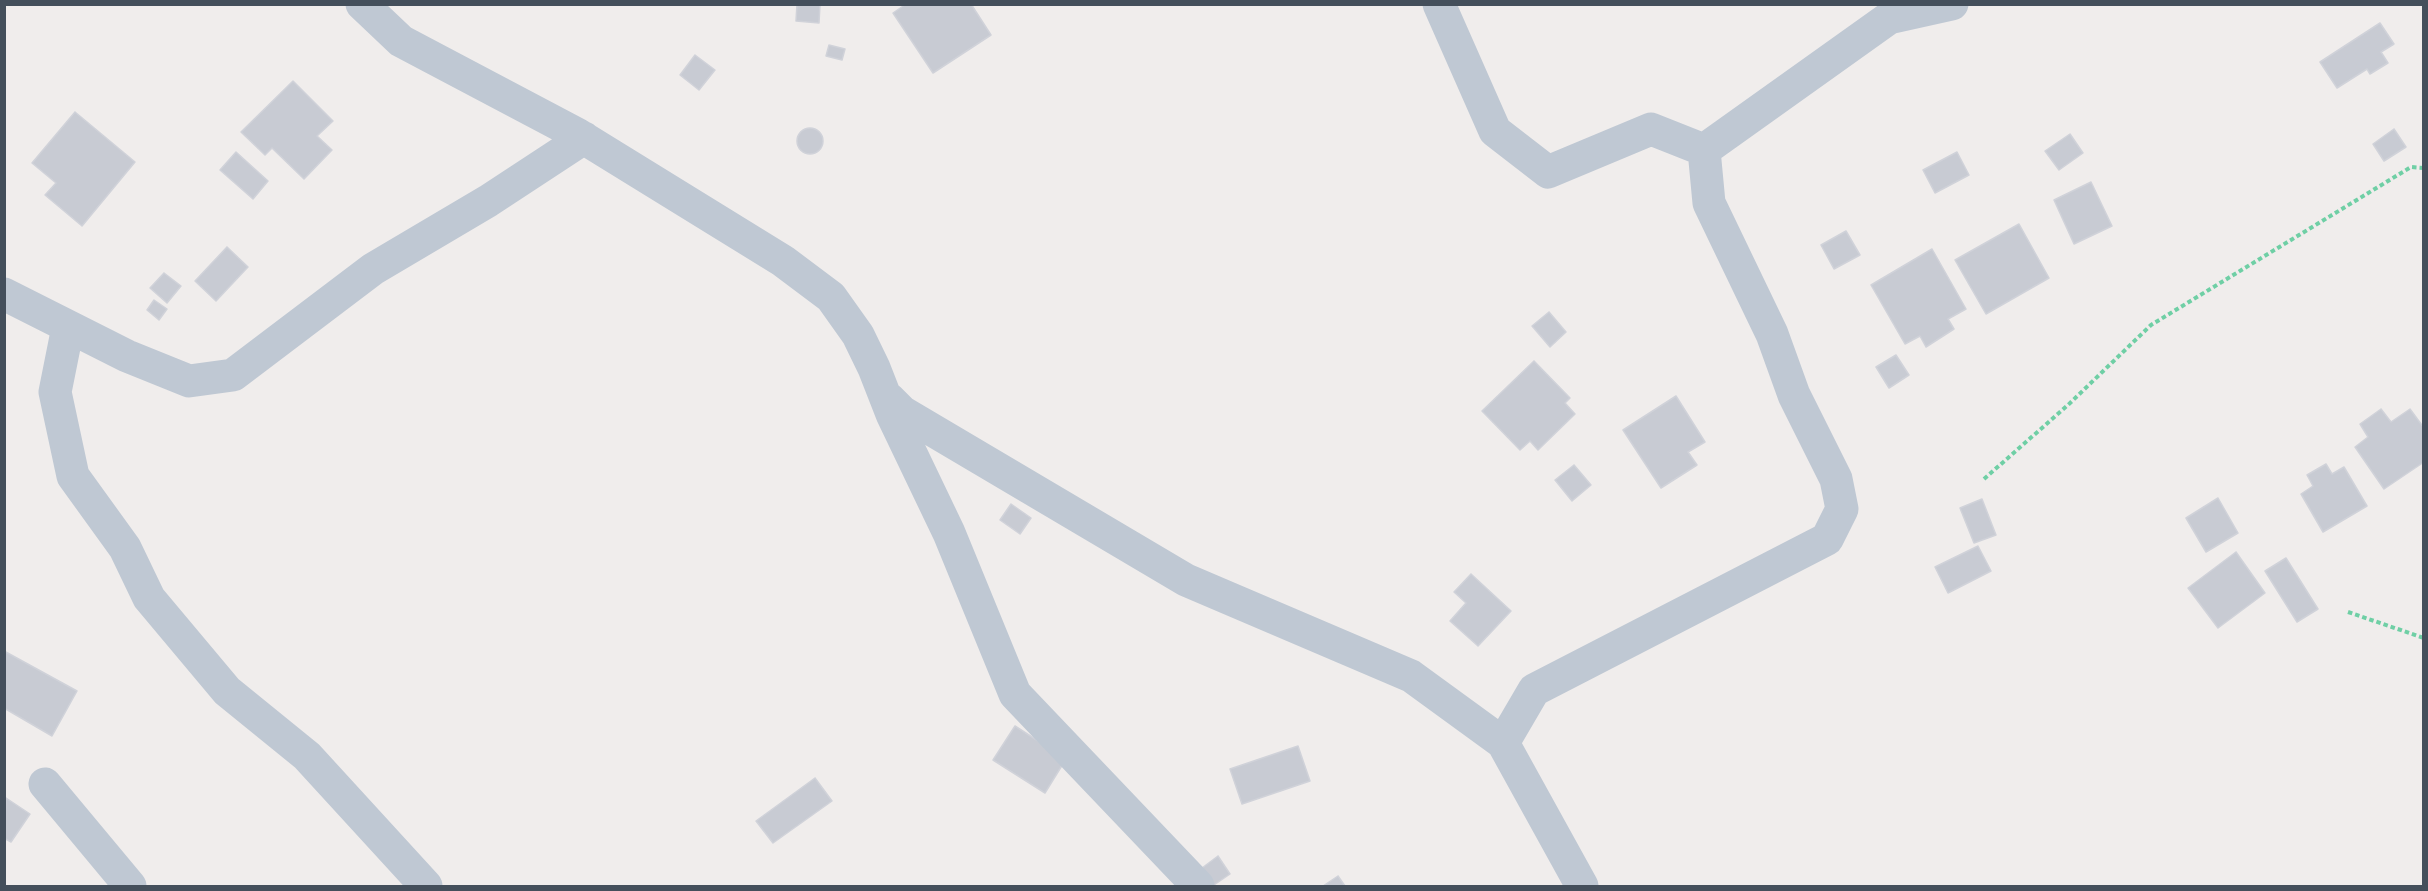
<!DOCTYPE html>
<style>
body{margin:0}
#map{position:relative;width:2428px;height:891px;overflow:hidden;background:#f0edec;font-family:"Space Grotesk",sans-serif}
canvas{display:block}
.frame{position:absolute;inset:0;border:6px solid #444f5b;pointer-events:none}
</style>
<div id="map">
<canvas width="2428" height="891"></canvas>
<div class="frame"></div>
</div>
<script>
const ctx = document.querySelector('canvas').getContext('2d');
ctx.lineJoin = 'round';
function fill(path, color) {
  ctx.fillStyle = color;
  ctx.fill(path, 'evenodd');
}
function shape(rows) {
  const path = new Path2D();
  for (const r of rows) {
    if (r.length === 3) {
      path.moveTo(r[0] + r[2], r[1]);
      path.arc(r[0], r[1], r[2], 0, 2 * Math.PI);
      continue;
    }
    path.moveTo(r[0], r[1]);
    for (let i = 2; i < r.length; i += 2) path.lineTo(r[i], r[i + 1]);
  }
  return path;
}
function stroke(path, color, width, dash) {
  ctx.strokeStyle = color;
  ctx.lineWidth = width;
  ctx.lineCap = dash ? 'butt' : 'round';
  ctx.setLineDash(dash || []);
  ctx.stroke(path);
}
const building = shape([
 [797,4,820,4,819,23,796,21,797,4],
 [906,4,971,4,991,35,933,73,893,13,906,4],
 [2380,23,2394,44,2381,52,2388,63,2370,74,2367,69,2337,88,2320,62,2380,23],
 [829,45,845,49,842,60,826,56,829,45],
 [695,55,715,70,699,90,680,75,695,55],
 [293,81,333,121,317,136,332,150,304,179,272,148,265,155,241,132,293,81],
 [75,112,135,162,82,226,45,195,56,183,32,163,75,112],
 [810,141,13],
 [2394,129,2406,147,2384,161,2373,144,2394,129],
 [2070,134,2083,153,2059,170,2045,151,2070,134],
 [236,152,268,181,253,199,220,170,236,152],
 [1957,152,1969,175,1935,193,1923,170,1957,152],
 [2091,182,2112,226,2074,244,2054,200,2091,182],
 [2019,224,2049,278,1986,314,1955,260,2019,224],
 [1846,231,1860,255,1834,269,1821,245,1846,231],
 [227,247,248,267,216,301,195,281,227,247],
 [1932,249,1966,309,1948,319,1954,329,1926,347,1920,336,1905,344,1871,285,1932,249],
 [164,273,181,286,167,303,150,288,164,273],
 [154,300,167,309,159,320,147,310,154,300],
 [1549,312,1566,332,1550,347,1532,326,1549,312],
 [1896,355,1909,375,1889,388,1876,367,1896,355],
 [1534,361,1570,398,1565,403,1575,414,1538,450,1530,441,1520,450,1482,411,1534,361],
 [1676,396,1705,442,1688,452,1697,465,1661,488,1623,430,1676,396],
 [2381,409,2391,422,2410,409,2424,428,2424,462,2384,489,2355,447,2368,437,2360,424,2381,409],
 [2326,464,2332,474,2344,467,2367,506,2323,532,2301,494,2313,486,2307,475,2326,464],
 [1574,465,1591,485,1572,501,1555,480,1574,465],
 [2218,498,2238,533,2206,552,2186,518,2218,498],
 [1982,499,1996,535,1974,543,1960,508,1982,499],
 [1011,504,1031,518,1020,534,1000,520,1011,504],
 [1978,546,1991,571,1948,593,1935,567,1978,546],
 [2236,552,2265,593,2218,628,2188,588,2236,552],
 [2286,558,2318,609,2297,622,2265,571,2286,558],
 [1471,574,1511,611,1478,646,1450,621,1466,603,1454,592,1471,574],
 [4,651,77,691,52,736,4,708,4,651],
 [1015,726,1066,759,1045,793,993,760,1015,726],
 [1298,746,1310,781,1242,804,1230,769,1298,746],
 [815,778,832,801,773,843,756,821,815,778],
 [6,798,30,814,11,842,4,838,6,798],
 [1218,856,1230,874,1214,885,1202,868,1218,856],
 [1338,876,1345,886,1323,886,1338,876]
]);
const path = shape([
 [1984,479,2068,405,2151,325,2411,167,2424,168],
 [2348,612,2424,638]
]);
const minor = shape([
 [362,4,401,41,577,134,783,261,831,297,858,335,874,368,892,414,949,533,1015,694,1198,886],
 [1439,4,1495,131,1548,172,1651,129,1704,150],
 [4,294,127,356,189,381,233,375,373,269,488,201,584,138],
 [68,327,55,392,73,476,125,548,149,598,227,691,307,756,426,886],
 [889,399,902,412,1186,580,1411,676,1503,743,1582,886],
 [1503,743,1534,690,1827,539,1842,509,1836,479,1794,395,1772,334,1709,203,1704,150,1889,18,1952,4],
 [45,784,130,886]
]);
fill(building, '#c8cbd3');
stroke(building, '#d0d2d9', 1.5);
stroke(path, '#6fcfa5', 4, [4.5, 3]);
stroke(minor, '#bfc8d3', 33);
</script>
